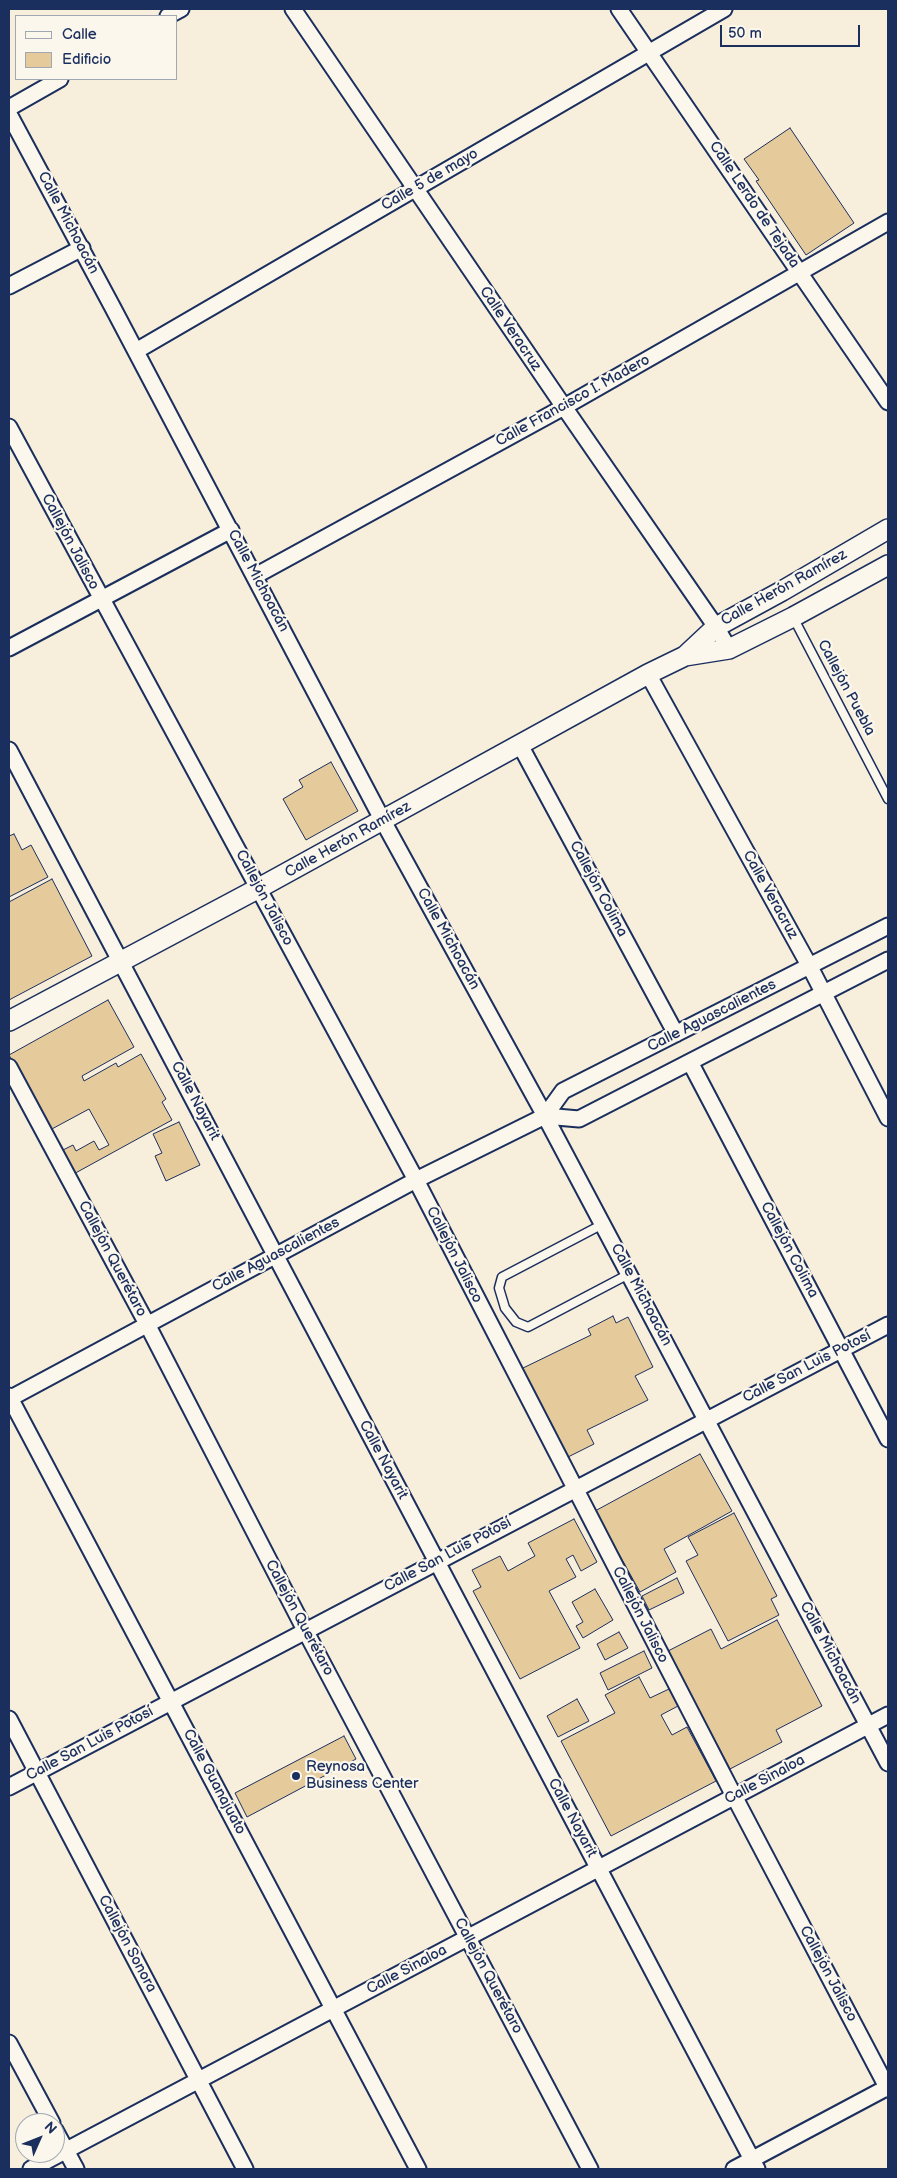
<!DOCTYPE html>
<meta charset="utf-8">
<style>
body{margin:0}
#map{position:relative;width:897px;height:2178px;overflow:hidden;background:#f7eedc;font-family:"Balsamiq Sans",sans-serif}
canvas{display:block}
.frame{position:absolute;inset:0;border:10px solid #1b2f5e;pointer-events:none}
.legend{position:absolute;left:15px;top:15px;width:162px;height:65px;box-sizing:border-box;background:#fbf7ec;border:1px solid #a1a7b3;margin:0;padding:6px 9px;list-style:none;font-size:15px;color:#1b2f5e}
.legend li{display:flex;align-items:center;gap:10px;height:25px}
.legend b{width:25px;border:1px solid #a1a7b3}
.north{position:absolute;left:15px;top:2113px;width:50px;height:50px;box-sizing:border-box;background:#fbf7ec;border:1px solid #a1a7b3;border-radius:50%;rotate:46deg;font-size:14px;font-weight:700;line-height:20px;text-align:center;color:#1b2f5e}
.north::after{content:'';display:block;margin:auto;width:18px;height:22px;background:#1b2f5e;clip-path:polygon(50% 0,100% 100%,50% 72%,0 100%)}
.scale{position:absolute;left:720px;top:25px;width:140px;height:22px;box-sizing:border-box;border:2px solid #1b2f5e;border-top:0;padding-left:6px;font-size:15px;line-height:18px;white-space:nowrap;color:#1b2f5e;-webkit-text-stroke:4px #fbf7ec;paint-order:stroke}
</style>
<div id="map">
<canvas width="897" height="2178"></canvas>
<div class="frame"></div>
<ul class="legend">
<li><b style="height:6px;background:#fbf7ec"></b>Calle</li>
<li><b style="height:14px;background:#e5cb9b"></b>Edificio</li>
</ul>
<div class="north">N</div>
<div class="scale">50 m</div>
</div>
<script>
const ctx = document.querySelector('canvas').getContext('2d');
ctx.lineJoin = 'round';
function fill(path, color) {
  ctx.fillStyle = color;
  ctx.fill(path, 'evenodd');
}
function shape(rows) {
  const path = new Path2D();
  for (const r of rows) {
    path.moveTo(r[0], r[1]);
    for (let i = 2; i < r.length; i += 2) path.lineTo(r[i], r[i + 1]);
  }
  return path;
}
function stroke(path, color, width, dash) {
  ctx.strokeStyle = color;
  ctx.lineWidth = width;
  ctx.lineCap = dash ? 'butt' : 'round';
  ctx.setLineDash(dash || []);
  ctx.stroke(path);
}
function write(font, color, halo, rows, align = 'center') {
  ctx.font = font + ' "Balsamiq Sans",sans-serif';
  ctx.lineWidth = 4.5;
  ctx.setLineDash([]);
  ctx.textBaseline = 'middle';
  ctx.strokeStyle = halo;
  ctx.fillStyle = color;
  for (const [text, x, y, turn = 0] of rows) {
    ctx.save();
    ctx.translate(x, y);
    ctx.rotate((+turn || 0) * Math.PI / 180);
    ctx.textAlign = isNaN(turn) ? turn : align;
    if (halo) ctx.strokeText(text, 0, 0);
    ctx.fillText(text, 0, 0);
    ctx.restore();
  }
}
const building = shape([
 [790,128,854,223,806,255,756,181,759,180,744,159,790,128],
 [331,762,358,811,306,840,283,799,303,787,299,780,331,762],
 [14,834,22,850,31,845,48,877,9,897,9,836,14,834],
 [52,879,92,956,9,1000,9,902,52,879],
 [108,1000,134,1047,82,1076,84,1081,116,1063,118,1067,141,1054,166,1099,162,1102,172,1120,70,1176,57,1153,73,1145,76,1151,94,1141,99,1150,109,1145,89,1109,50,1130,9,1055,108,1000],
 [179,1122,200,1165,166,1181,155,1156,162,1153,153,1134,179,1122],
 [613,1316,616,1323,628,1317,653,1367,635,1376,648,1400,587,1430,594,1444,566,1458,521,1369,591,1335,588,1329,613,1316],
 [700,1454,732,1511,664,1549,676,1572,640,1592,595,1511,700,1454],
 [734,1513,777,1596,771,1599,779,1615,728,1641,686,1561,698,1555,688,1537,734,1513],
 [574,1519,597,1562,581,1571,573,1555,566,1559,576,1577,549,1591,580,1648,520,1679,473,1591,481,1587,472,1570,500,1556,508,1571,535,1556,528,1543,574,1519],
 [677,1578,684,1593,649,1610,642,1596,677,1578],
 [595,1589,613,1620,583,1638,576,1626,583,1622,572,1602,595,1589],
 [777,1620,822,1706,776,1730,782,1742,730,1769,668,1651,711,1629,721,1649,777,1620],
 [619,1632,628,1648,605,1660,597,1644,619,1632],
 [644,1651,652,1668,608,1690,600,1673,644,1651],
 [639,1677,650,1698,669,1689,678,1706,661,1715,672,1735,687,1727,716,1781,611,1836,561,1741,615,1713,605,1695,639,1677],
 [577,1699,589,1721,558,1737,547,1716,577,1699],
 [344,1736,356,1759,247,1817,235,1793,344,1736]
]);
const service = shape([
 [793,617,888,799],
 [603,1224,502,1277,499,1288,505,1308,516,1322,528,1327,629,1274]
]);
const minor = shape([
 [293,9,564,407,716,627,729,649],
 [619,9,888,402],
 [168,16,181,9],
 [9,108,60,79],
 [9,114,113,308,383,821,545,1116,888,1763],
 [9,286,82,248],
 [136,351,724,9],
 [9,427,416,1180,734,1796,888,2089],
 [255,576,564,407,888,222],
 [9,648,231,530],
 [648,674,810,967,888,1118],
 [520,745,676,1034],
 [9,750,757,2169],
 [690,1062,888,1439],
 [9,1067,147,1324,305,1630,590,2169],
 [545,1116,579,1119,888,960],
 [9,1396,418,2169],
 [9,1399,416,1180,545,1116,563,1091,888,926],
 [9,1719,245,2169],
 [9,1787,888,1325],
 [9,2043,52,2123],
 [55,2130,76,2169],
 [31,2169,888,1715],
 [734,2169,888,2087]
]);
const tertiary = shape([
 [685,656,716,627,782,591,888,529],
 [9,1021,259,888,648,674,685,656,729,649,793,617,888,565]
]);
const markers = [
 [296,1776,5,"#1b2f5e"]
];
const streetNames = [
 ["Calle 5 de mayo",430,180,-30],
 ["Calle Lerdo de Tejada",754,205,56],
 ["Calle Michoacán",68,223,62],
 ["Calle Veracruz",510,329,56],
 ["Calle Francisco I. Madero",573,401,-29],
 ["Callejón Jalisco",70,542,62],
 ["Calle Michoacán",258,581,62],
 ["Calle Herón Ramírez",784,588,-29],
 ["Callejón Puebla",846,688,62],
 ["Calle Herón Ramírez",348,840,-29],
 ["Callejón Colima",598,889,62],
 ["Calle Veracruz",770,895,61],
 ["Callejón Jalisco",264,898,62],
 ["Calle Michoacán",448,939,61],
 ["Calle Aguascalientes",712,1016,-27],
 ["Calle Nayarit",195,1101,62],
 ["Callejón Colima",789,1250,62],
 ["Calle Aguascalientes",276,1255,-28],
 ["Callejón Jalisco",454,1255,63],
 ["Callejón Querétaro",112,1259,62],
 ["Calle Michoacán",641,1295,62],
 ["Calle San Luis Potosí",807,1367,-27],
 ["Calle Nayarit",383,1460,62],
 ["Calle San Luis Potosí",448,1555,-28],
 ["Callejón Jalisco",640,1615,63],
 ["Callejón Querétaro",299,1618,62],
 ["Calle Michoacán",830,1653,62],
 ["Calle San Luis Potosí",90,1744,-28],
 ["Calle Sinaloa",765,1780,-28],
 ["Calle Guanajuato",214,1782,62],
 ["Calle Nayarit",572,1818,62],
 ["Callejón Sonora",127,1944,62],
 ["Calle Sinaloa",407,1970,-28],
 ["Callejón Jalisco",828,1974,62],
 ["Callejón Querétaro",488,1976,62]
];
const poiNames = [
 ["Reynosa",306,1767],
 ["Business Center",306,1784]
];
fill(building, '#e5cb9b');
stroke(building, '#1b2f5e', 1);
stroke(service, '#1b2f5e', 11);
stroke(minor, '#1b2f5e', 19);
stroke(tertiary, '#1b2f5e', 22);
stroke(service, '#fbf7ec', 8);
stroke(minor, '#fbf7ec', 15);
stroke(tertiary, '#fbf7ec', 19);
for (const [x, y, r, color] of markers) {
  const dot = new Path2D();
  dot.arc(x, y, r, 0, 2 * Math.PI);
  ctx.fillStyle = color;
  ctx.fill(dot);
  stroke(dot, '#fbf7ec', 2);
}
write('15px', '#1b2f5e', '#fbf7ec', streetNames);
write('15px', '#1b2f5e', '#fbf7ec', poiNames, 'left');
</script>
